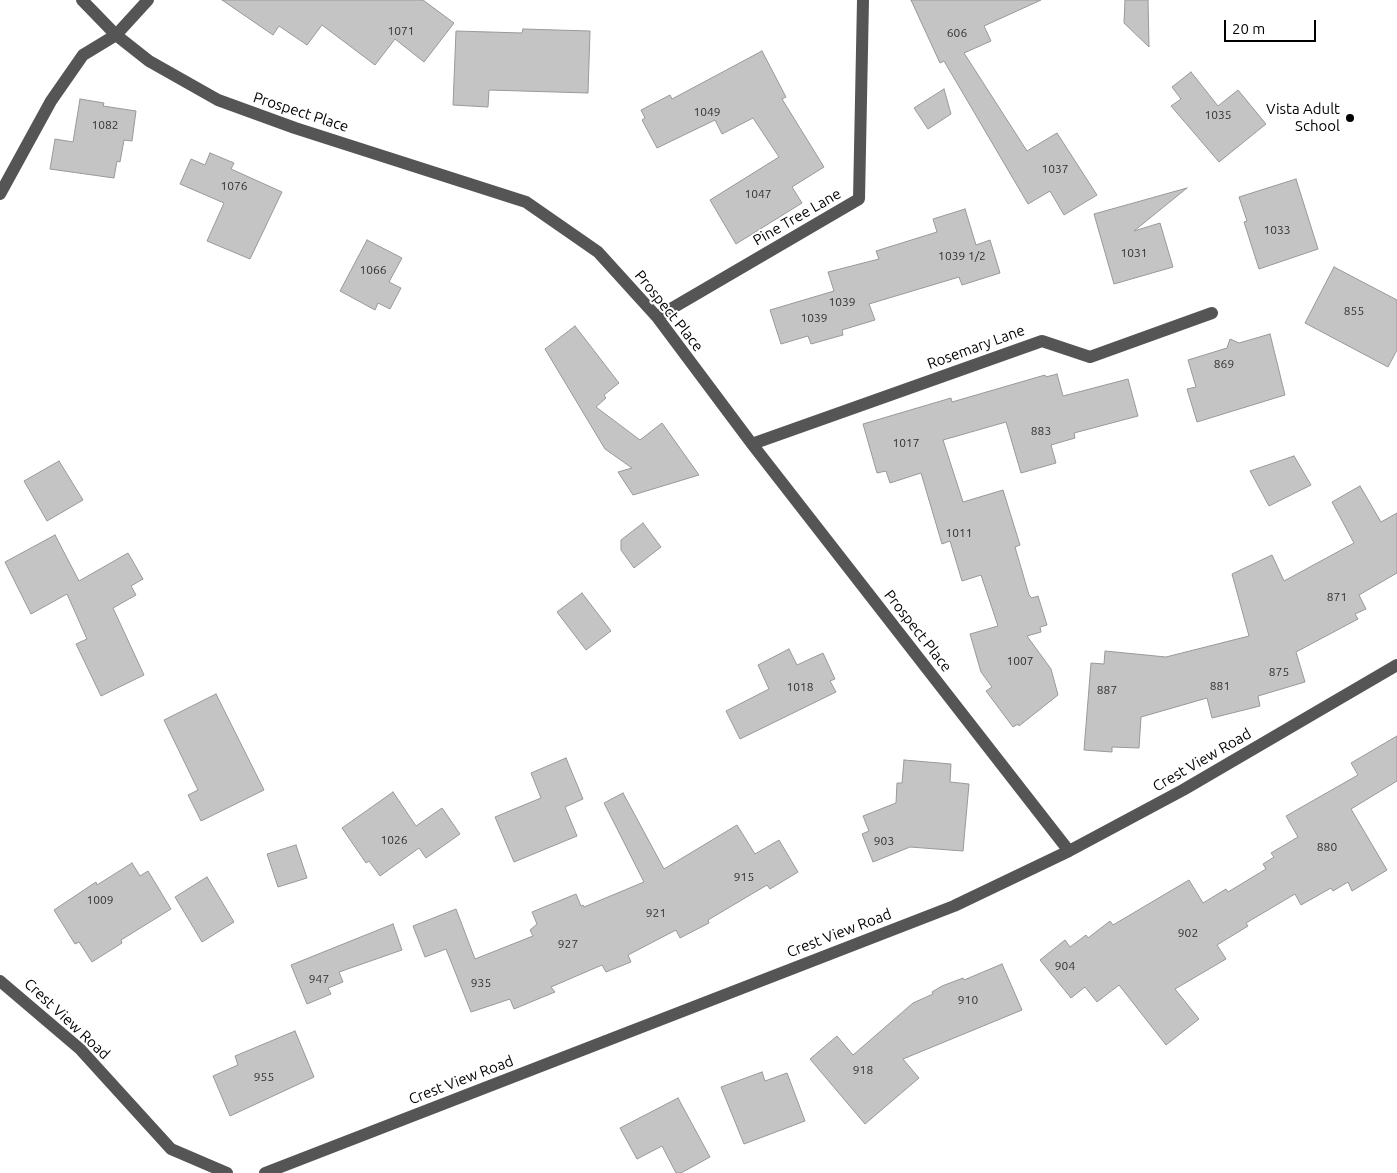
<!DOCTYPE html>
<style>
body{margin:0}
#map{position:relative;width:1397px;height:1173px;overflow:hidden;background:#fff;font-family:Ubuntu,sans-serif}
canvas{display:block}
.scale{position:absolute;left:1224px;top:20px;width:92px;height:22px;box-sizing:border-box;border:2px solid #000;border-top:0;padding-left:6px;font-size:15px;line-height:18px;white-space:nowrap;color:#000;-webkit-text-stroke:4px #fff;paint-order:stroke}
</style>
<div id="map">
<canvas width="1397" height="1173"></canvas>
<div class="scale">20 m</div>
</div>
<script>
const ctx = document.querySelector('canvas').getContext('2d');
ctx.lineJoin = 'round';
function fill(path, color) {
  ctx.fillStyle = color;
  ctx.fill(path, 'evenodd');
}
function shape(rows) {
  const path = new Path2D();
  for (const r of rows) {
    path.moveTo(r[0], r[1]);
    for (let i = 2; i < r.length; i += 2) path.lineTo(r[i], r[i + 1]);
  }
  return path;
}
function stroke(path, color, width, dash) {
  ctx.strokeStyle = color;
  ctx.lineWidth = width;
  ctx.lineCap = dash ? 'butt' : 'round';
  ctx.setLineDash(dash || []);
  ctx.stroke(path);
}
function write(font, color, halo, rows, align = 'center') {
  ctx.font = font + ' Ubuntu,sans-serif';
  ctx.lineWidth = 4;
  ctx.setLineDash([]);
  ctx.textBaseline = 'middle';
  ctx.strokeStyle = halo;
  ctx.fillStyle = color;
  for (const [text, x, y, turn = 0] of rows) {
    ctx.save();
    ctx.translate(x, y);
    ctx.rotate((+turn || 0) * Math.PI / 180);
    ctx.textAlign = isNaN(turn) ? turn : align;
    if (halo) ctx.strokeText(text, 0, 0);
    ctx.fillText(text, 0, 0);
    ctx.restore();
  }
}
const building = shape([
 [222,0,423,0,454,23,424,62,395,39,375,65,322,25,307,45,279,26,273,35,222,0],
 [911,0,1041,0,984,26,991,41,964,53,1027,151,1057,133,1097,195,1064,215,1050,191,1028,204,944,61,940,63,911,0],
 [1125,0,1148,0,1149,47,1124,23,1125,0],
 [523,29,590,31,588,93,489,90,488,107,453,105,456,31,522,33,523,29],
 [762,51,786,97,782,99,824,167,792,187,802,203,736,244,710,200,779,157,753,118,722,134,715,120,657,148,642,120,645,118,641,110,670,95,672,99,762,51],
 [1191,72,1218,106,1238,90,1266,124,1219,162,1171,106,1181,99,1172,87,1191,72],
 [944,89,951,114,928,129,914,108,944,89],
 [80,99,104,103,103,106,136,111,132,141,124,140,120,162,117,161,114,178,50,169,55,139,73,142,80,99],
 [210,153,234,163,231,169,282,192,250,259,207,241,224,203,180,184,191,159,205,165,210,153],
 [1296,179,1318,249,1259,269,1244,222,1247,221,1239,197,1296,179],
 [1187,188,1134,231,1160,223,1173,267,1114,284,1094,214,1187,188],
 [965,209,976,245,990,240,1000,273,962,285,959,277,869,304,875,320,842,330,843,335,811,344,808,336,781,344,770,310,834,291,828,272,879,259,876,251,937,232,933,219,965,209],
 [367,240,402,258,389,282,401,288,390,309,378,303,375,310,340,291,367,240],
 [1334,267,1397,300,1397,350,1388,367,1305,323,1334,267],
 [575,326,619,383,604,395,606,398,596,407,640,440,662,423,699,475,633,495,618,472,632,468,605,449,545,349,575,326],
 [1270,334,1285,395,1197,422,1187,389,1196,387,1188,360,1227,348,1230,339,1239,343,1270,334],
 [1057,374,1063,396,1128,379,1138,416,1074,433,1075,438,1051,445,1056,463,1021,473,1006,422,943,440,963,502,1003,490,1020,545,1015,547,1029,595,1032,598,1038,596,1047,625,1040,627,1041,632,1027,636,1051,669,1058,695,1019,726,1018,724,1013,727,986,691,992,687,981,672,970,634,998,626,981,575,962,581,950,541,942,544,921,473,890,483,886,471,877,473,863,424,951,398,952,402,1045,375,1046,377,1057,374],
 [1294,456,1311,485,1269,506,1250,471,1294,456],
 [59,461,83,500,47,521,24,481,59,461],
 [1360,486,1381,522,1397,513,1397,573,1359,595,1366,609,1355,614,1358,619,1296,652,1305,682,1258,696,1260,706,1212,718,1207,698,1141,717,1139,748,1112,747,1112,752,1084,750,1091,663,1104,664,1105,651,1166,657,1249,636,1232,574,1272,555,1284,581,1354,543,1332,502,1360,486],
 [643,523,661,547,634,568,621,550,621,540,643,523],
 [55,535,79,581,128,553,143,579,131,586,136,595,113,608,144,675,101,696,76,644,87,639,67,594,31,614,5,562,55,535],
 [582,593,611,631,586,650,557,612,582,593],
 [789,649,797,665,823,653,835,679,830,681,836,692,740,739,726,711,769,689,758,665,789,649],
 [216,694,264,790,201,821,188,795,198,790,164,720,216,694],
 [1397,736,1397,781,1351,809,1387,870,1352,891,1348,882,1333,891,1331,888,1301,905,1295,894,1246,923,1248,926,1217,945,1226,959,1175,989,1199,1019,1166,1045,1119,985,1097,1002,1085,987,1071,998,1040,960,1065,940,1070,947,1086,935,1088,938,1110,921,1113,925,1189,880,1203,903,1226,889,1228,892,1266,869,1263,864,1274,857,1271,853,1298,837,1286,816,1358,775,1351,763,1397,736],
 [566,758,583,799,565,807,577,836,514,862,495,817,541,798,531,773,566,758],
 [904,760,951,764,950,782,969,784,963,851,910,847,873,862,862,834,869,831,863,816,896,803,897,783,902,783,904,760],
 [393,792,416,826,442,808,460,834,426,858,419,848,380,876,369,861,366,863,342,828,393,792],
 [623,793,664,869,737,825,755,854,779,840,798,872,770,889,767,885,708,920,709,923,680,938,676,930,628,955,631,962,606,972,602,965,551,987,555,992,514,1009,510,999,471,1012,446,949,425,957,413,926,456,909,475,959,533,936,530,930,537,924,532,912,576,894,581,906,583,905,584,907,644,882,604,803,623,793],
 [296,845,307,878,278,887,267,854,296,845],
 [132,863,140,876,148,871,171,909,121,940,122,943,92,962,79,942,75,944,54,910,96,882,97,885,132,863],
 [207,877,234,922,202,942,175,897,207,877],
 [393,924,402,950,339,972,343,982,328,988,331,994,307,1004,291,965,393,924],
 [1002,964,1022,1010,903,1059,919,1078,865,1124,810,1059,837,1036,853,1055,913,1003,933,994,932,992,942,986,963,978,964,980,1002,964],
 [295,1031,314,1077,230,1116,213,1076,238,1065,235,1056,295,1031],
 [762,1072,765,1081,787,1073,805,1121,744,1144,721,1087,762,1072],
 [678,1098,710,1157,681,1173,676,1173,662,1146,637,1159,620,1128,678,1098]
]);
const minor = shape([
 [82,0,116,35,149,61,218,100,295,128,526,202,598,252,657,317,752,444,1069,851],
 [0,194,51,101,83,55,116,35,148,0],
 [657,317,859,199,863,0],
 [752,444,1042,341,1090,357,1212,313],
 [0,981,80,1049,171,1149,227,1173],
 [265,1173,954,906,1069,851,1183,790,1397,665]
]);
const markers = [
 [1350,118,5,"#000"]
];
const numberNames = [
 ["1071",401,31],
 ["606",957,33],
 ["1049",707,112],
 ["1035",1218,115],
 ["1082",105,125],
 ["1037",1055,169],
 ["1076",234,186],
 ["1047",758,194],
 ["1033",1277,230],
 ["1031",1134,253],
 ["1039 1/2",962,256],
 ["1066",373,270],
 ["1039",842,302],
 ["855",1354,311],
 ["1039",814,318],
 ["869",1224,364],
 ["883",1041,431],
 ["1017",906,443],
 ["1011",959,533],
 ["871",1337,597],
 ["1007",1020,661],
 ["875",1279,672],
 ["881",1220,686],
 ["1018",800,687],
 ["887",1107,690],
 ["1026",394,840],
 ["903",884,841],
 ["880",1327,847],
 ["915",744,877],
 ["1009",100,900],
 ["921",656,913],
 ["902",1188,933],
 ["927",568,944],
 ["904",1065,966],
 ["947",319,979],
 ["935",481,983],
 ["910",968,1000],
 ["918",863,1070],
 ["955",264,1077]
];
const poiNames = [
 ["Vista Adult",1340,109],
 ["School",1340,126]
];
const streetNames = [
 ["Prospect Place",301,112,18],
 ["Pine Tree Lane",797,217,-30],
 ["Prospect Place",669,311,51],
 ["Rosemary Lane",976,347,-20],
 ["Prospect Place",918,631,52],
 ["Crest View Road",1202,760,-30],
 ["Crest View Road",839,933,-21],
 ["Crest View Road",67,1019,43],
 ["Crest View Road",461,1080,-21]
];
fill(building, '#c4c4c4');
stroke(building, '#999', 1);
stroke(minor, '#555', 12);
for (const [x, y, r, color] of markers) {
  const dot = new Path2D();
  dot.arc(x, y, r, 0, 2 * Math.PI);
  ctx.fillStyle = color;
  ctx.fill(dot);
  stroke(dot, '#fff', 2);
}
write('12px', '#313131', null, numberNames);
write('15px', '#000', '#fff', poiNames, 'right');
write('15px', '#000', '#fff', streetNames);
</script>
